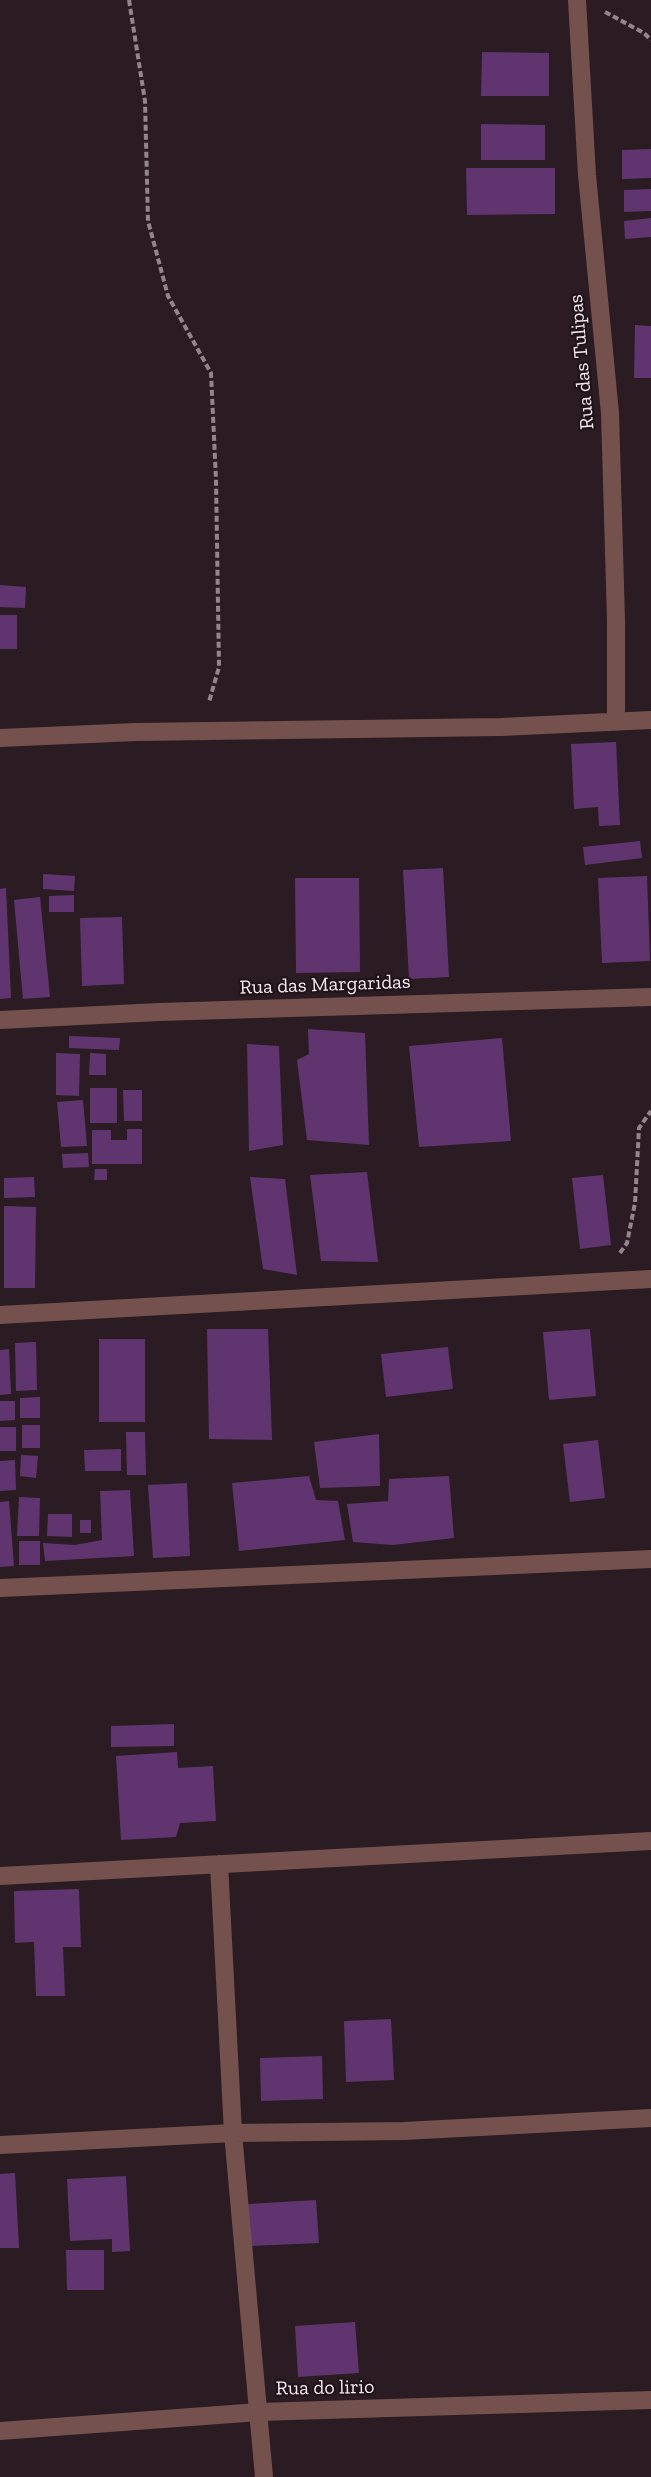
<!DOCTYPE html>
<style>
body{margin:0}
canvas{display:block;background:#2a1c22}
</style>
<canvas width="651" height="2477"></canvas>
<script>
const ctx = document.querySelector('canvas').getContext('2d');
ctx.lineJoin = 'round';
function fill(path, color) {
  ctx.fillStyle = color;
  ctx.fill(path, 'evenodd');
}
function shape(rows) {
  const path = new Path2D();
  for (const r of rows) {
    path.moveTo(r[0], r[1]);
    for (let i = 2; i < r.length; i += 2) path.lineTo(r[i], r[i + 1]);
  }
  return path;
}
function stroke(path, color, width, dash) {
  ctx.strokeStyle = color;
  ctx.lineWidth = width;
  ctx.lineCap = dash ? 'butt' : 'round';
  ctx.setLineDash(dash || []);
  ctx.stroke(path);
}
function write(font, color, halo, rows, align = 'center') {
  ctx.font = font + ' "Zilla Slab",serif';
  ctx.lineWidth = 4.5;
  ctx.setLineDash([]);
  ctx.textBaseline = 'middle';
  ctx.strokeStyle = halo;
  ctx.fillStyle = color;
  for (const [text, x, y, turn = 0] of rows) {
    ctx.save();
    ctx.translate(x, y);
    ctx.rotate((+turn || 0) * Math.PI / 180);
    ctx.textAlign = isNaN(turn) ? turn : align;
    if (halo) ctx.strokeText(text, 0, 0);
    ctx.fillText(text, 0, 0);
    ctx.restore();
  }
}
const building = shape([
 [482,52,549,53,549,96,481,96],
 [481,124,545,125,545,160,481,160],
 [651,149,651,178,622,179,622,150],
 [466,168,555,168,555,214,467,215],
 [651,189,651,211,624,212,624,190],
 [651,218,651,237,625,239,624,221],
 [635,325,651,326,651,378,634,378],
 [0,585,26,587,25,608,0,607],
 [0,615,17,615,17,649,0,649],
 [616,742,620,825,599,826,598,807,574,809,571,744],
 [640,841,642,858,585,865,583,847],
 [443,868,449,977,409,979,403,870],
 [43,874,75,876,74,891,43,889],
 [647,876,650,961,602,963,598,878],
 [295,878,359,878,360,972,296,973],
 [6,888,11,998,0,999,0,889],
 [74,895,74,912,49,912,49,896],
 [40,897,50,997,23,999,14,900],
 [122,917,124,984,82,986,80,918],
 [308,1029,365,1033,369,1145,307,1140,297,1060,309,1054],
 [69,1036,120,1038,119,1050,69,1048],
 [502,1038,511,1141,419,1147,409,1046],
 [247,1044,279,1046,283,1145,249,1151],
 [56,1053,80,1054,79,1096,56,1095],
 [90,1053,106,1054,106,1075,89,1075],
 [90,1088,117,1088,117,1123,90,1123],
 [123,1090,142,1090,142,1121,124,1121],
 [83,1100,87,1146,61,1147,57,1102],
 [127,1129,142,1129,142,1164,92,1164,92,1130,111,1130,111,1140,127,1140],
 [88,1153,89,1167,63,1168,62,1154],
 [95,1169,107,1169,107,1180,94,1180],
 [367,1172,378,1262,321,1261,310,1175],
 [603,1175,611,1245,580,1249,572,1178],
 [34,1177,35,1197,4,1198,4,1178],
 [250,1177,285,1179,297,1275,263,1269],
 [4,1206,36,1207,35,1288,4,1288],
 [207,1329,268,1329,272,1440,209,1439],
 [590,1329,596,1396,549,1400,543,1332],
 [99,1339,145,1339,145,1422,99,1422],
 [36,1342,37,1390,16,1391,15,1343],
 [448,1347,453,1389,386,1397,381,1354],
 [9,1349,11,1394,0,1395,0,1350],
 [40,1397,40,1418,20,1418,20,1398],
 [0,1401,15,1401,15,1420,0,1421],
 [22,1425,40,1425,40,1448,22,1448],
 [0,1427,16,1427,16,1451,0,1451],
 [126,1432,145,1432,146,1475,127,1475],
 [379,1434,380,1486,320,1488,314,1442],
 [598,1440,605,1498,570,1502,563,1444],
 [121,1449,121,1471,85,1471,84,1450],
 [21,1455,38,1456,36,1478,20,1476],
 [15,1460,16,1490,0,1491,0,1461],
 [309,1476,316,1500,338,1501,345,1540,239,1551,232,1483],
 [449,1476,454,1538,393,1545,353,1542,347,1504,388,1501,389,1479],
 [187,1483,190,1556,153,1558,148,1485],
 [130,1490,134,1556,45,1561,43,1543,75,1545,102,1540,100,1491],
 [19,1497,40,1498,39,1536,17,1536],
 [9,1501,14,1566,0,1567,0,1502],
 [48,1514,72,1514,72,1537,47,1536],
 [80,1520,91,1520,91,1533,80,1533],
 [19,1541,40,1541,40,1565,19,1565],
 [174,1724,174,1746,111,1747,111,1726],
 [177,1752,178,1768,213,1766,216,1821,180,1823,176,1837,121,1840,116,1756],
 [79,1889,81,1947,63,1947,65,1996,36,1996,34,1942,15,1943,14,1891],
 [391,2019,394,2080,346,2082,344,2021],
 [322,2056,323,2099,261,2101,260,2058],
 [15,2173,19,2248,0,2248,0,2174],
 [126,2176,130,2251,112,2252,112,2239,70,2241,67,2179],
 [316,2200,319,2243,250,2246,248,2204],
 [66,2250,104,2250,104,2290,67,2290],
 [355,2322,359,2373,298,2377,295,2326]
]);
const path = shape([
 [129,0,145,101,148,221,168,296,211,373,216,480,219,667,209,702],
 [605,12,644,33,651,40],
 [620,1253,627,1243,635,1203,639,1128,651,1111]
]);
const street = shape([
 [577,0,587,175,610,413,616,620,616,722],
 [0,738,136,732,501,727,651,720],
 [0,1020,159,1012,651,997],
 [0,1315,651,1279],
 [0,1588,651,1559],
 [219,1864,233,2133,264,2477],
 [0,1876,651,1841],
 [0,2145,233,2133,404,2131,651,2118],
 [0,2431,259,2412,651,2400]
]);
const streetNames = [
 ["Rua das Tulipas",582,362,-95],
 ["Rua das Margaridas",325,985,-2],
 ["Rua do lirio",325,2388,-1]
];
fill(building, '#60346f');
stroke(path, '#92868b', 4, [6, 3]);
stroke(street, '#74514d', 18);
write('20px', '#f3e9ed', '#201319', streetNames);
</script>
